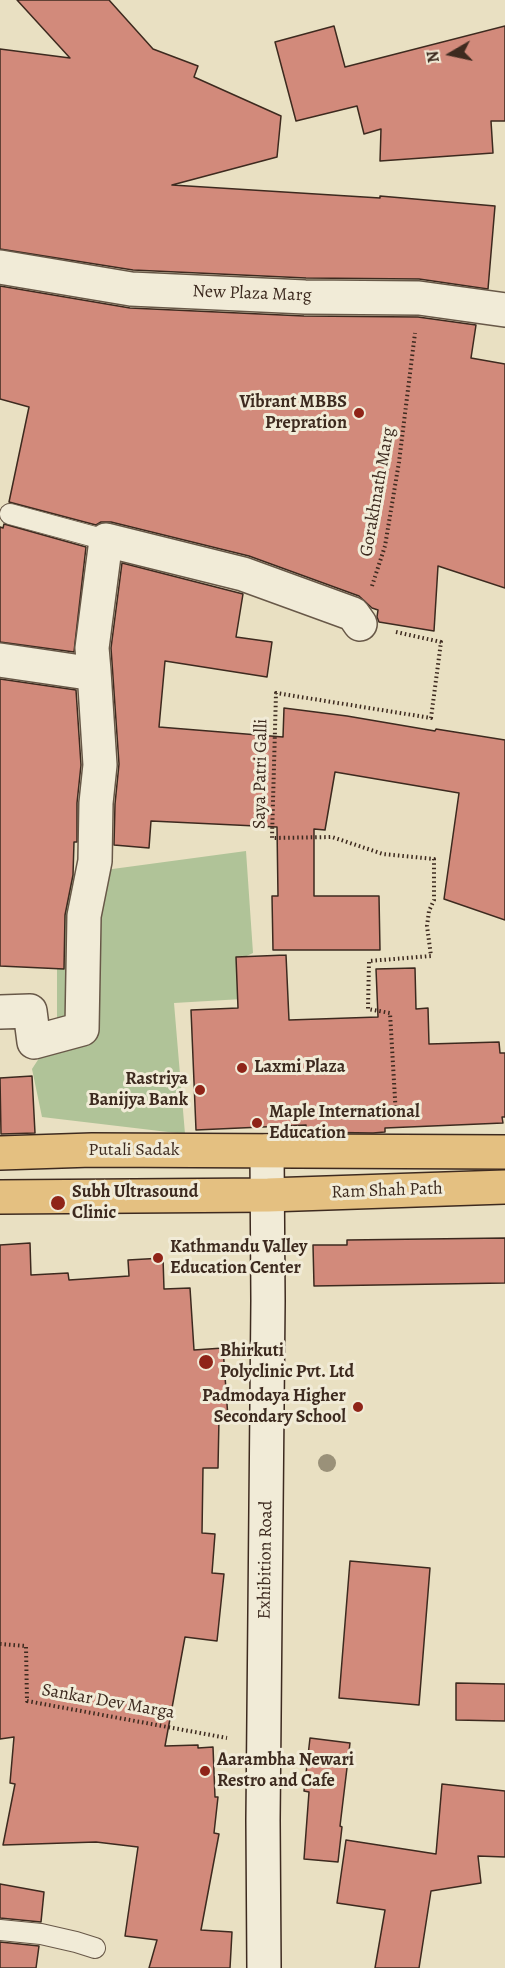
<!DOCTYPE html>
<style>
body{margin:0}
#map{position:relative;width:505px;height:1968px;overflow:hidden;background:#e9e0c2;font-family:Alegreya,serif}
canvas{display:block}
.north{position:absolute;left:421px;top:24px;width:60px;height:60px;-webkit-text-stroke:4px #f1ebd7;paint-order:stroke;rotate:261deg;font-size:16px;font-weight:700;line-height:24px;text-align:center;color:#3d2a1f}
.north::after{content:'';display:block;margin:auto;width:21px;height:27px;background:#3d2a1f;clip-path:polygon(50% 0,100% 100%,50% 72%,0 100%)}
</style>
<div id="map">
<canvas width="505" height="1968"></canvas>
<div class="north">N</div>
</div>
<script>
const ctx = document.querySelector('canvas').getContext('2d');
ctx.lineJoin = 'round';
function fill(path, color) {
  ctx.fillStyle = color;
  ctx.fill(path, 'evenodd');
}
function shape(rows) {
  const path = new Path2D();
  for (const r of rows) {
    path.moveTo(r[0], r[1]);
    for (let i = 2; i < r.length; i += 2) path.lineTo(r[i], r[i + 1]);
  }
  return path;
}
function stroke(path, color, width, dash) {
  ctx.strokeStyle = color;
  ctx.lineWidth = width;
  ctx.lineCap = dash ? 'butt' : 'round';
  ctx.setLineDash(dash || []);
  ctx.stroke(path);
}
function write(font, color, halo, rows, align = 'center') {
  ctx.font = font + ' Alegreya,serif';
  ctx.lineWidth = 6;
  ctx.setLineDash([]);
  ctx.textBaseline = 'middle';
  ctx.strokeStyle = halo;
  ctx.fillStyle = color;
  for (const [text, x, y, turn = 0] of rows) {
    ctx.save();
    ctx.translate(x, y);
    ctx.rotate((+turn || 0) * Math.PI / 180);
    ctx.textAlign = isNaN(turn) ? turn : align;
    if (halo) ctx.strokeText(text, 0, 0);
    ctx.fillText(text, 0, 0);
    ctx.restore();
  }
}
const green = shape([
 [246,851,253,953,236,961,242,999,174,1003,185,1134,42,1117,32,1069,51,1040,57,1019,57,934,68,875]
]);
const building = shape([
 [17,0,109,0,153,49,198,66,194,77,281,116,277,157,172,185,380,198,380,196,495,206,488,289,419,279,306,278,133,270,0,249,0,49,70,58,17,0],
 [334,26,345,67,505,26,505,121,491,121,493,153,380,161,381,129,364,134,357,106,296,121,275,42,334,26],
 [0,286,130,308,304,316,418,317,476,325,471,358,505,364,505,588,438,566,434,631,379,622,377,617,378,610,372,608,359,596,249,556,111,522,101,522,96,525,9,502,29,407,0,399,0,286],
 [4,524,86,547,74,652,0,642,0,527,3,528,4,524],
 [122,563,243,594,236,637,272,642,267,677,165,661,159,727,283,737,284,708,347,716,435,731,436,729,505,740,505,920,444,899,459,793,335,772,325,830,314,829,314,896,379,896,380,950,273,950,272,896,278,896,277,827,151,821,149,848,114,845,115,804,119,764,111,648,122,563],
 [0,679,76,690,81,765,77,803,77,842,74,842,73,875,65,915,64,969,0,966,0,679],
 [286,955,289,1020,378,1017,376,969,415,968,416,1009,428,1008,429,1044,499,1042,500,1053,505,1053,505,1117,502,1117,503,1123,385,1128,385,1132,373,1133,306,1132,306,1125,196,1130,191,1010,238,1008,236,957,286,955],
 [32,1076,35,1133,1,1134,0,1078,32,1076],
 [505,1238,505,1283,314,1286,313,1245,347,1245,347,1240,505,1238],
 [30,1243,31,1275,68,1273,69,1280,129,1276,128,1260,163,1258,164,1289,190,1288,194,1350,223,1348,228,1418,219,1418,218,1468,203,1468,202,1533,215,1534,212,1573,224,1574,217,1641,185,1637,165,1746,198,1745,198,1748,213,1747,215,1797,218,1797,214,1833,219,1834,201,1930,232,1932,230,1968,149,1968,157,1940,125,1936,138,1847,96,1842,3,1845,15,1784,10,1783,14,1737,0,1739,0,1245,30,1243],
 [350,1561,430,1568,419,1705,339,1698,350,1561],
 [456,1683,505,1684,505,1721,456,1720,456,1683],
 [310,1738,350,1743,340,1826,342,1827,338,1862,304,1859,309,1792,304,1791,310,1738],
 [442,1784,505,1791,505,1857,478,1856,481,1883,431,1891,419,1968,375,1968,385,1910,337,1903,346,1840,436,1854,442,1784],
 [0,1884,44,1892,41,1922,0,1918,0,1884],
 [0,1942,39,1946,36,1968,0,1968,0,1942]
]);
const path = shape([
 [372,586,385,546,399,462,415,333],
 [396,632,441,642,431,718,276,693,272,838,332,837,383,854,434,859,434,900,429,911,427,926,431,956,369,961,368,1009,390,1013,396,1116],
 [0,1644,26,1646,27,1701,227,1738]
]);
const service = shape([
 [10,514,106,540],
 [0,1930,41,1934,76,1942,95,1948]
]);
const minor = shape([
 [0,267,131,289,305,297,419,298,505,310],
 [0,660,81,672,94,671,92,648,106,540,243,574,353,614,360,624],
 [0,1012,30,1011,34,1042,82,1029,84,916,95,861,96,803,100,765,94,671]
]);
const secondary = shape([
 [264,1968,263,1820,268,1301,267,1151]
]);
const primary = shape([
 [0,1153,92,1150,505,1152],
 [0,1197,268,1195,505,1187]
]);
const trees = [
 [327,1463]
];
const markers = [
 [359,413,6,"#8f2418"],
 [242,1068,6,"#8f2418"],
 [200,1090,6,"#8f2418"],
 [257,1123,6,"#8f2418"],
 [58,1203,8,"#8f2418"],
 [158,1258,6,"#8f2418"],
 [206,1362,8,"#8f2418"],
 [358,1407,6,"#8f2418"],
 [205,1771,6,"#8f2418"]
];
const streetNames = [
 ["New Plaza Marg",252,294,2],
 ["Gorakhnath Marg",378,492,-80],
 ["Saya Patri Galli",261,774,-89],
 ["Putali Sadak",134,1151],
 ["Ram Shah Path",387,1191,-2],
 ["Exhibition Road",266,1560,-89],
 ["Sankar Dev Marga",108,1702,10]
];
const poiNames = [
 ["Vibrant MBBS",347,403,"right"],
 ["Prepration",347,424,"right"],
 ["Laxmi Plaza",254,1068],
 ["Rastriya",188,1080,"right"],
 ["Banijya Bank",188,1101,"right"],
 ["Maple International",269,1113],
 ["Education",269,1134],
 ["Subh Ultrasound",72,1193],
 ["Clinic",72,1214],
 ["Kathmandu Valley",170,1248],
 ["Education Center",170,1269],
 ["Bhirkuti",220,1352],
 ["Polyclinic Pvt. Ltd",220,1373],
 ["Padmodaya Higher",346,1397,"right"],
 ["Secondary School",346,1418,"right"],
 ["Aarambha Newari",217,1761],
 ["Restro and Cafe",217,1782]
];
fill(green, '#b0c398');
fill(building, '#d28a7b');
stroke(building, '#3d2a1f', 1.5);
stroke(service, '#685848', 22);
stroke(minor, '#685848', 36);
stroke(secondary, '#3d2a1f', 36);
stroke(primary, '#3d2a1f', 36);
stroke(path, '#3d2a1f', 4, [1.5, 3]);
stroke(service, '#f1ebd7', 20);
stroke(minor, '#f1ebd7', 33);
stroke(secondary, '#f1ebd7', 33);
stroke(primary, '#e4c081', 33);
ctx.fillStyle = '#9a9179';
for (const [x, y] of trees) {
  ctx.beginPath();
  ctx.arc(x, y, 9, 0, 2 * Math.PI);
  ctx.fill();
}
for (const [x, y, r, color] of markers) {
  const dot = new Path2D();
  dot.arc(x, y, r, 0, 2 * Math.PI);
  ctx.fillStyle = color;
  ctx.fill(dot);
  stroke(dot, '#f1ebd7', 2);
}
write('18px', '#3d2a1f', '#f1ebd7', streetNames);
write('bold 18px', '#3d2a1f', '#f1ebd7', poiNames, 'left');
</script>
